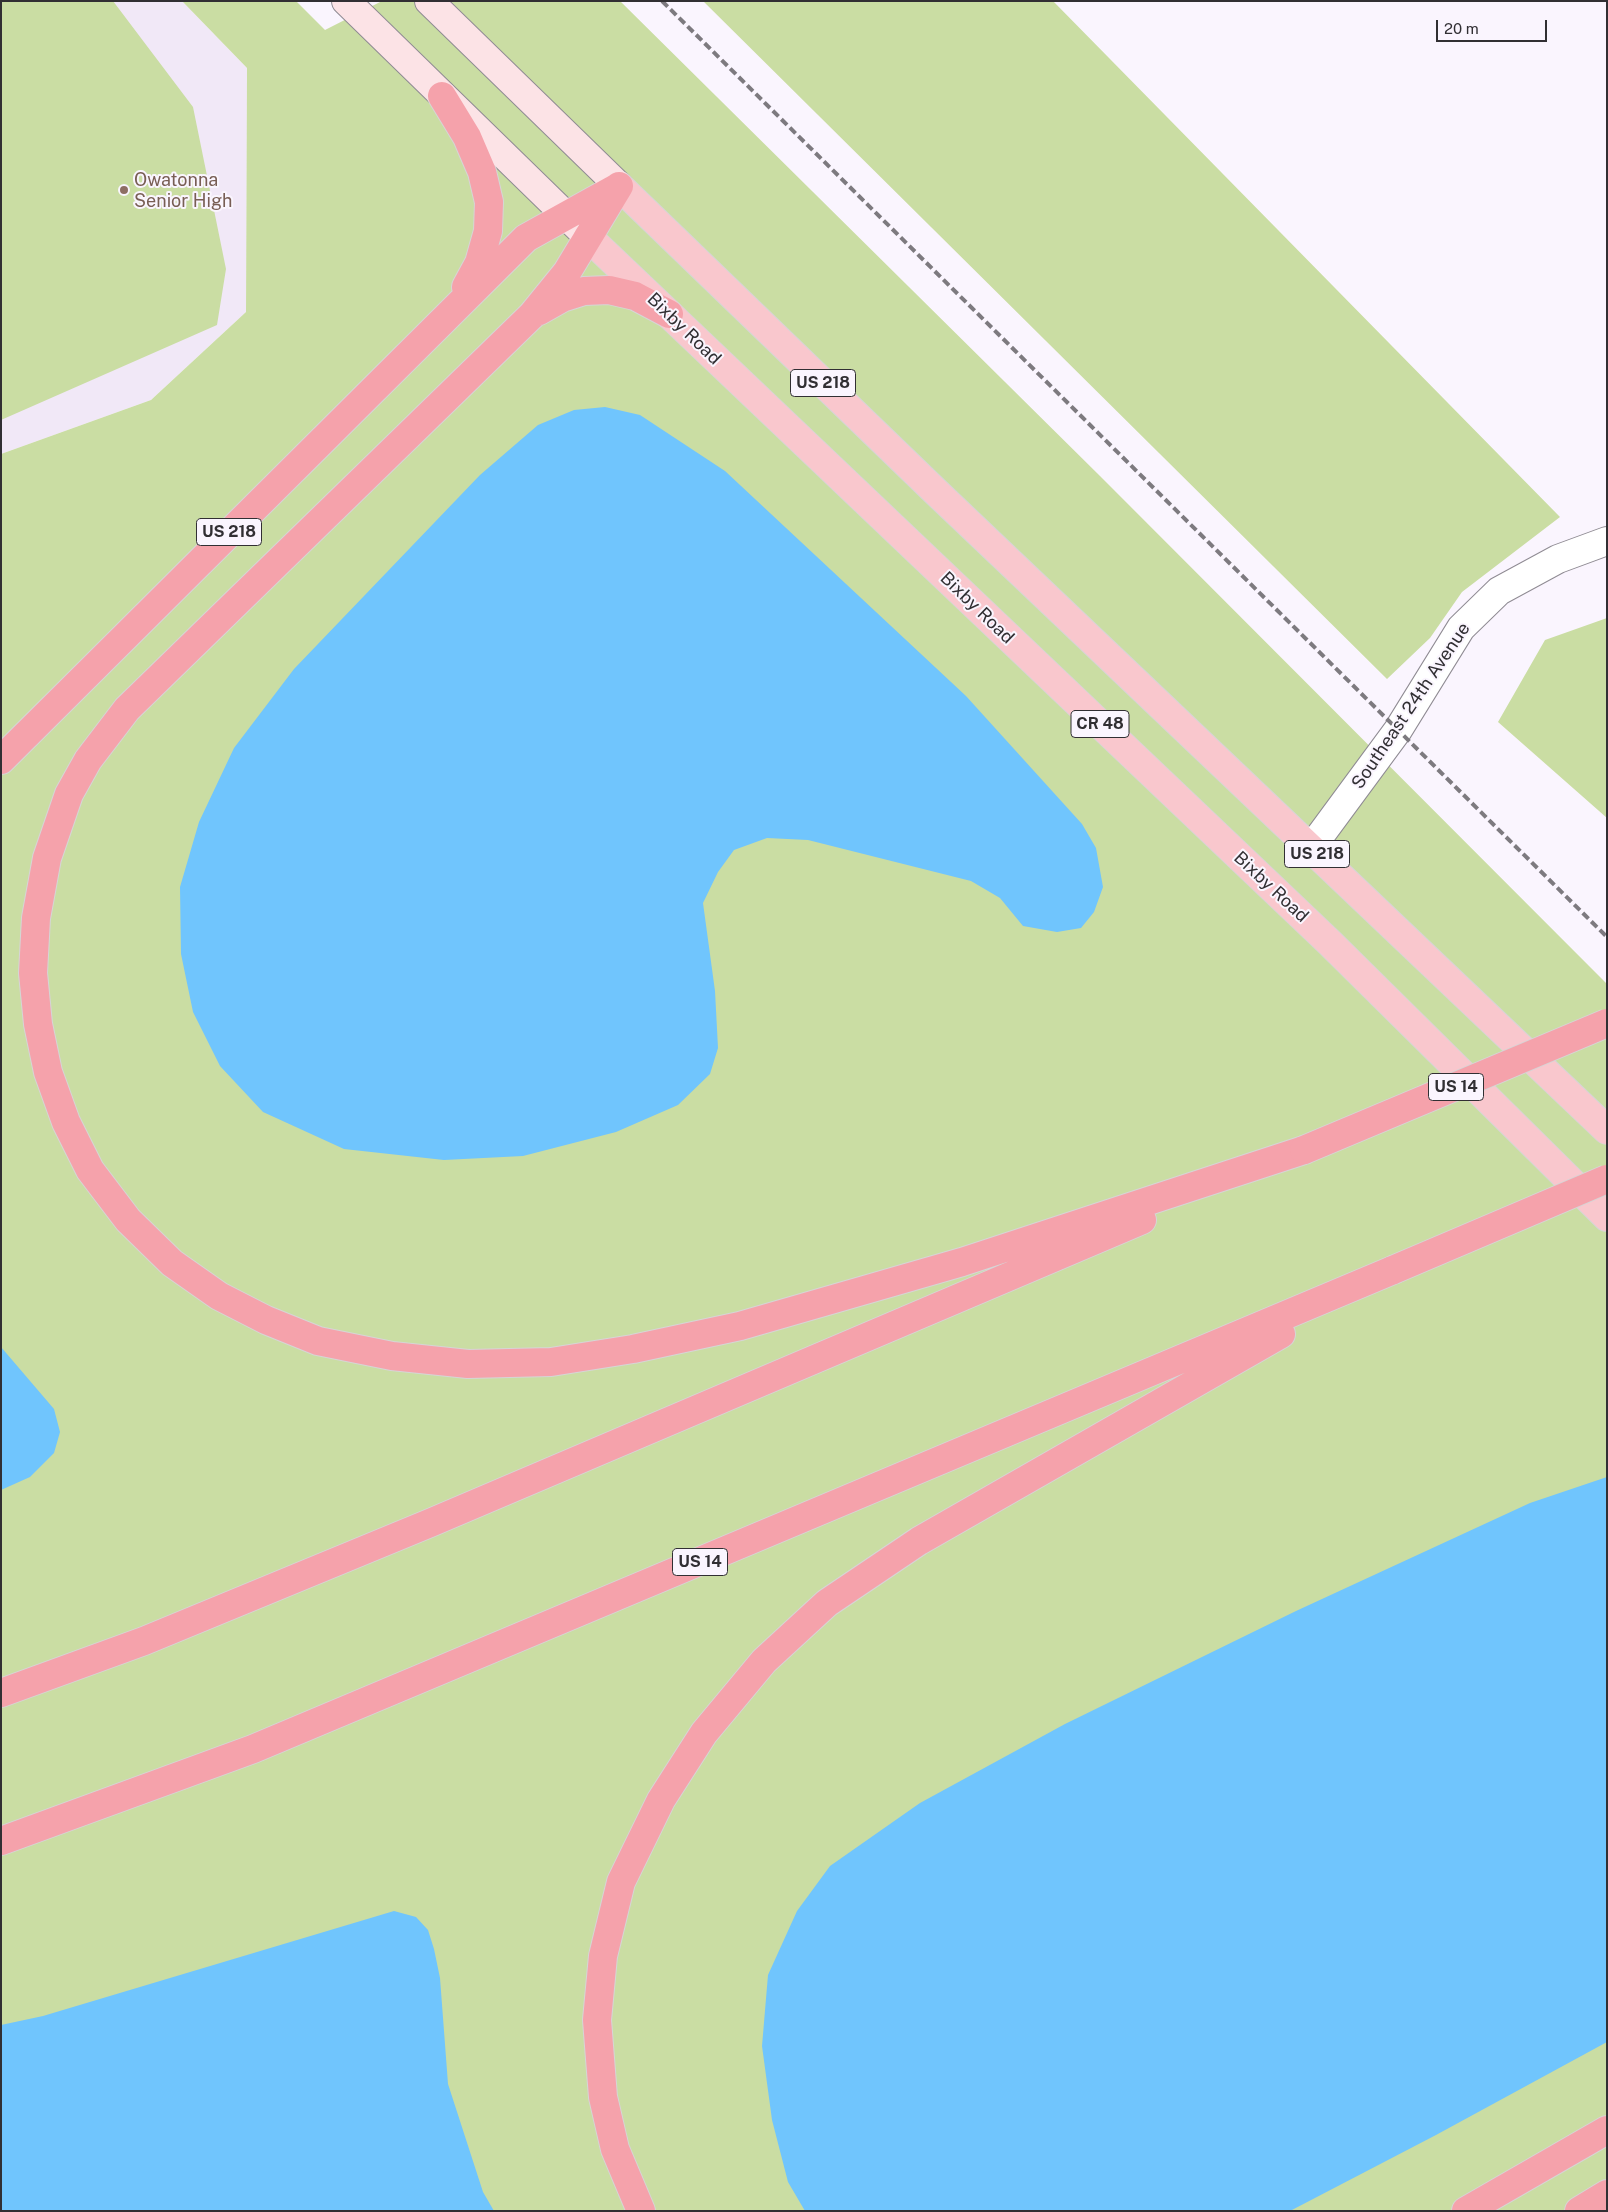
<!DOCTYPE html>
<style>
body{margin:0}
#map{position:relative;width:1608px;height:2212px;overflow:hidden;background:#faf5fe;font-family:"Public Sans",sans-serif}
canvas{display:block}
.frame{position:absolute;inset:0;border:2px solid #312f33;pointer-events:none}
.scale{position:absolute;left:1436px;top:20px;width:111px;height:22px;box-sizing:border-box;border:2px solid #312f33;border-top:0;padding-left:6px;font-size:15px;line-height:18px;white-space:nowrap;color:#312f33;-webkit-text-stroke:4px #faf5fe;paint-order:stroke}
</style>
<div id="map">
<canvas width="1608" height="2212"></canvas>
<div class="frame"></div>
<div class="scale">20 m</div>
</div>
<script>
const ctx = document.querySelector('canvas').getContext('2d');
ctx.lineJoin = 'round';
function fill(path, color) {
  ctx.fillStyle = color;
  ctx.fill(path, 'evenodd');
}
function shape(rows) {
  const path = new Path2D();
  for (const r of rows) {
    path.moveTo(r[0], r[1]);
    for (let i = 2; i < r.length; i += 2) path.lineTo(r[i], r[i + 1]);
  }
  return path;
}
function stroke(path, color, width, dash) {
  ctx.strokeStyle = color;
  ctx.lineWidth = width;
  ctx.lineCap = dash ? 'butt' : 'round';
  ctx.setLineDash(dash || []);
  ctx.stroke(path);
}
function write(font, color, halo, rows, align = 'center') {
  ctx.font = font + ' "Public Sans",sans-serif';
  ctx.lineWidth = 4;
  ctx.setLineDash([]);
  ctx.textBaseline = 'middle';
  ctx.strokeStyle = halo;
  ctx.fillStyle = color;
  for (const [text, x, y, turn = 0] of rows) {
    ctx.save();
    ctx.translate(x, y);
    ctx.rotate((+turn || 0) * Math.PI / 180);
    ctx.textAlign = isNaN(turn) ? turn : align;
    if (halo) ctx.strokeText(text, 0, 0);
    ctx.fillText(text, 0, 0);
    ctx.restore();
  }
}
const built = shape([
 [1,1,182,1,247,68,246,312,151,400,1,454]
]);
const green = shape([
 [1,1,113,1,193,107,226,269,217,325,1,420],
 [182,1,296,1,325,30,382,1,620,1,1100,476,1607,984,1607,2211,1,2211,1,454,151,400,246,312,247,68],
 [703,1,1053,1,1560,517,1462,592,1430,638,1387,679],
 [1607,618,1607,818,1498,722,1545,640]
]);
const water = shape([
 [605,407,640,415,725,471,966,696,1082,824,1096,848,1103,887,1094,912,1081,928,1057,932,1023,926,1000,898,971,881,808,840,767,838,734,850,718,872,703,903,715,991,718,1048,710,1074,678,1105,616,1132,523,1156,444,1160,344,1149,263,1112,220,1066,193,1012,181,954,180,887,199,822,234,748,294,669,480,475,538,425,574,410],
 [1,1347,54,1409,60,1432,54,1453,30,1477,1,1490],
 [1607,1477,1607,2042,1436,2135,1290,2211,805,2211,788,2182,772,2120,762,2046,768,1975,797,1911,830,1866,920,1803,1065,1724,1296,1611,1530,1503],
 [394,1911,416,1917,428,1930,434,1949,440,1978,448,2084,483,2192,494,2211,1,2211,1,2025,43,2016]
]);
const street = shape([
 [1311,848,1398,730,1461,628,1499,591,1558,559,1607,541]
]);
const secondary = shape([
 [346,1,588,237],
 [429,1,619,186]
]);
const primary = shape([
 [619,186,935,491,1607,1130],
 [588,237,1330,943,1607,1217]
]);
const highway = shape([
 [442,96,467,137,482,172,489,202,488,231,479,263,466,287],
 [619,186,567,272,532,315,127,709,88,760,69,794,47,858,36,918,33,973,38,1024,48,1072,66,1122,90,1170,128,1220,172,1263,219,1296,266,1320,318,1341,392,1356,468,1364,551,1362,633,1349,740,1326,962,1262,1304,1150],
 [539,311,562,298,584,291,609,290,635,296,669,314],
 [1,760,526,238,618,187],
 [1,1693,144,1641,430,1523,1142,1220],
 [1,1841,253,1749,1393,1270],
 [641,2211,615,2149,603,2097,597,2020,603,1956,621,1882,661,1800,704,1733,764,1661,827,1603,919,1541,1281,1334],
 [1466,2211,1607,2130],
 [1579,2211,1607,2194]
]);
const rail = shape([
 [662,1,1607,937]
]);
const highwayBridge = shape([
 [1304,1150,1607,1023],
 [1393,1270,1607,1179]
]);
const markers = [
 [124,190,5,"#8d6e63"]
];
const shields = [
 [823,383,65],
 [229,532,65],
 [1100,724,58],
 [1317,854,65],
 [1456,1087,55],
 [700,1562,55]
];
const shieldNames = [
 ["US 218",823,383],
 ["US 218",229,532],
 ["CR 48",1100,724],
 ["US 218",1317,854],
 ["US 14",1456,1087],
 ["US 14",700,1562]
];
const educationNames = [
 ["Owatonna",134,180],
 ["Senior High",134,201]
];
const streetNames = [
 ["Bixby Road",684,329,44],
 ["Bixby Road",977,608,44],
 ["Southeast 24th Avenue",1411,706,-56],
 ["Bixby Road",1271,887,43]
];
fill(built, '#f1e8f7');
fill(green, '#cadda3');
fill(water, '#70c5fd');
stroke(street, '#8f8b93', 30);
stroke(secondary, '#8f8b93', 30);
stroke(primary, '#d6d5d6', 30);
stroke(highway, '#d6d5d6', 30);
stroke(street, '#fff', 28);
stroke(secondary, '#fce3e6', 28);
stroke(primary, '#f9c7cd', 28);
stroke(highway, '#f5a2ab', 28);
stroke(rail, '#7d7a7f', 4, [8, 4]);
stroke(highwayBridge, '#d6d5d6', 30, []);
stroke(highwayBridge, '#f5a2ab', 28);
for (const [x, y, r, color] of markers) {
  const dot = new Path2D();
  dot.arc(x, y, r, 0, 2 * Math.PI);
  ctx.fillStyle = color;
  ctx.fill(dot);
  stroke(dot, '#faf5fe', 2);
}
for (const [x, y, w] of shields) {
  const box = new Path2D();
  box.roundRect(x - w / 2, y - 13.5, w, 27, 4);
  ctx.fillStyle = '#faf5fe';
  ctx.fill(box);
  stroke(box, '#312f33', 1);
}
write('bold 16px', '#312f33', null, shieldNames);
write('18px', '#785e54', '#faf5fe', educationNames, 'left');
write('18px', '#312f33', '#faf5fe', streetNames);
</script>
